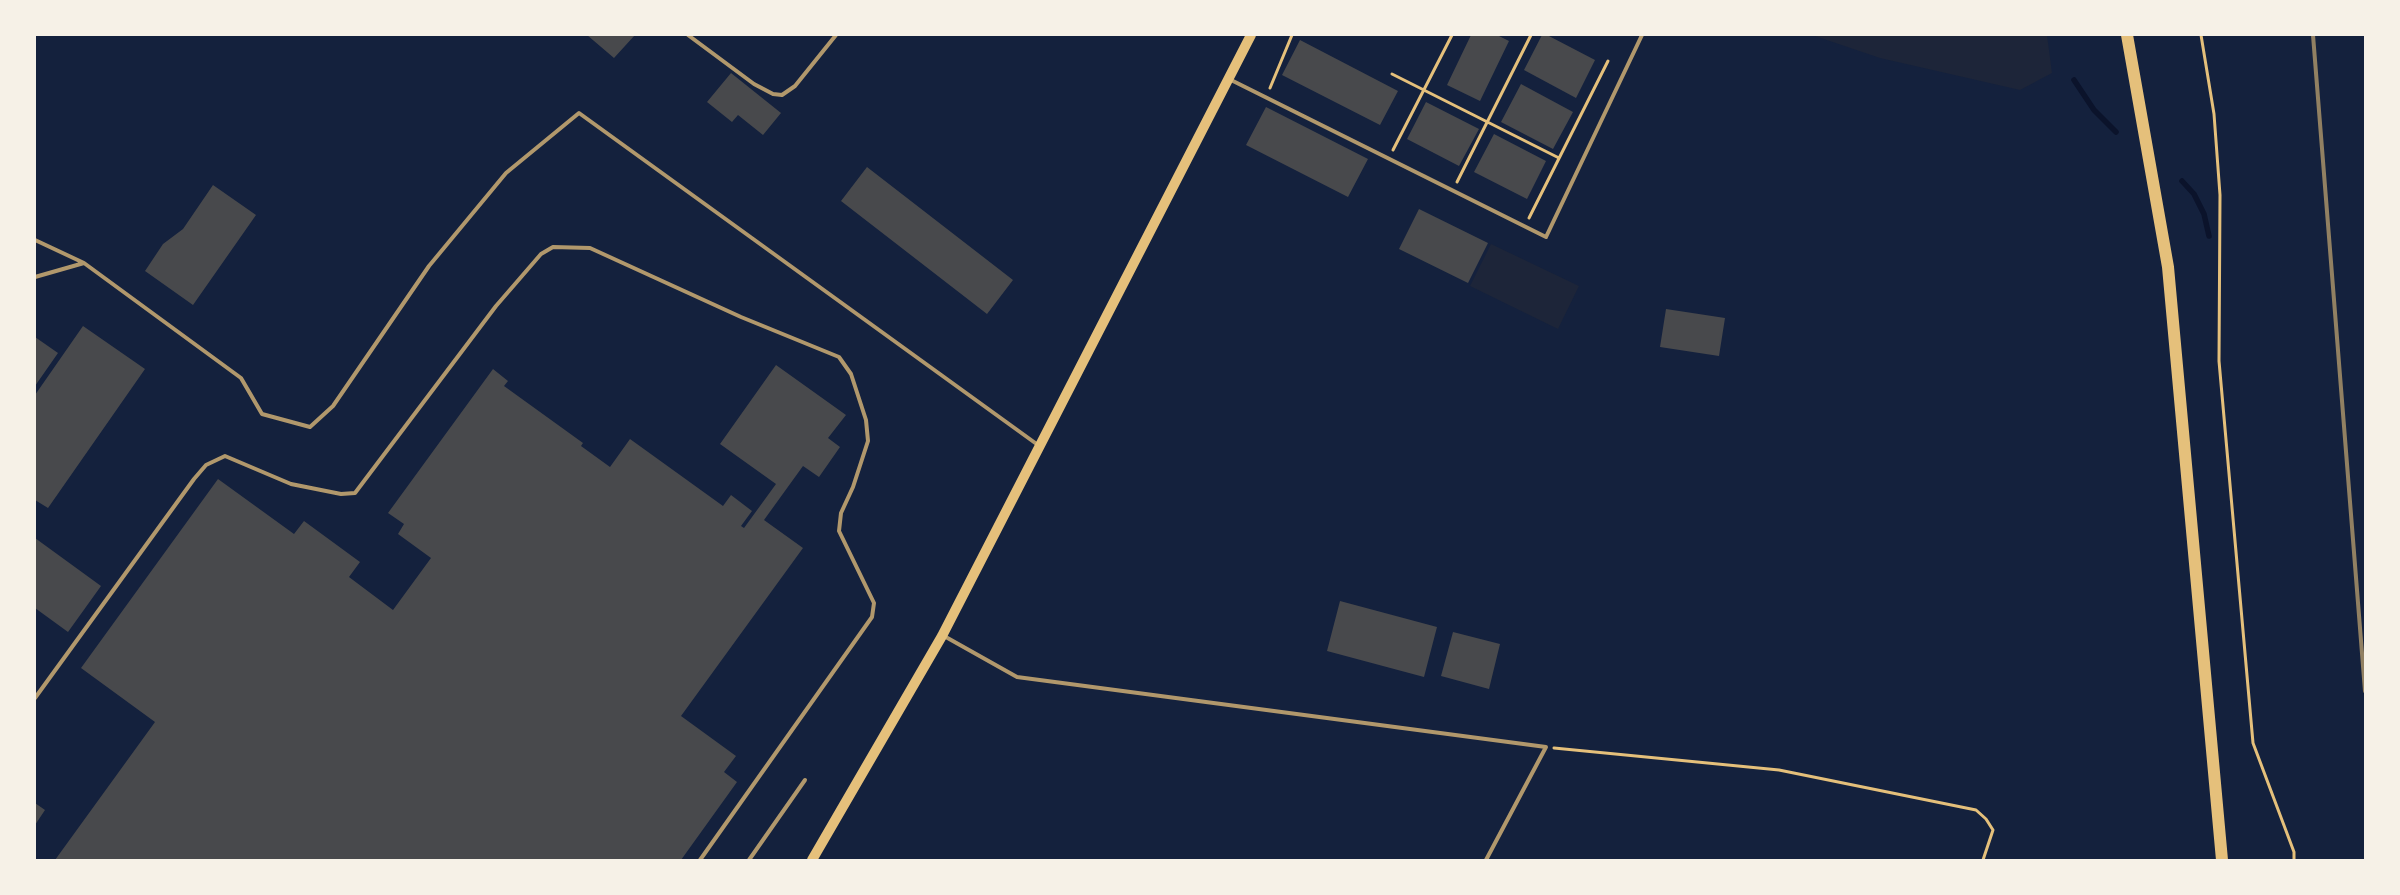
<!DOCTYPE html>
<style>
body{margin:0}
#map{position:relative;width:2400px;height:895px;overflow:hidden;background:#14213d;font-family:"PT Sans",sans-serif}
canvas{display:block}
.frame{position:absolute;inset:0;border:36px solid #f6f1e7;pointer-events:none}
</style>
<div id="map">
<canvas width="2400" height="895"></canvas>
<div class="frame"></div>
</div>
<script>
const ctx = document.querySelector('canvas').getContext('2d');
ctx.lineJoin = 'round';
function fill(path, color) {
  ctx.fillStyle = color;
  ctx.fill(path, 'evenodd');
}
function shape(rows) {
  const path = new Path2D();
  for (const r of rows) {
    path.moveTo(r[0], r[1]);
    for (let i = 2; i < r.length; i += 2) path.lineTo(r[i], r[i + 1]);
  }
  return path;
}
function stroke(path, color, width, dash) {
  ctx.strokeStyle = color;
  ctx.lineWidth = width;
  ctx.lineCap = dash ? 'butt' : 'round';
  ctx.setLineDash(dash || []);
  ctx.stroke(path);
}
const green = shape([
 [1812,35,2047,35,2052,73,2020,90,1880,58],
 [1491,244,1579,286,1558,329,1470,286]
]);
const stream = shape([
 [2074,80,2094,110,2116,132],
 [2182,181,2194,194,2204,214,2209,236]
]);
const building = shape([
 [587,35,635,35,614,58],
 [1471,35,1497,35,1509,41,1480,101,1447,85],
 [1542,35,1547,35,1595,60,1576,98,1524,70],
 [1300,40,1398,91,1380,125,1282,75],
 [731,73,781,113,763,135,738,115,732,122,707,102],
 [1521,84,1573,112,1553,149,1501,122],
 [1426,102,1479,129,1459,166,1407,139],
 [1266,107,1368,159,1348,197,1246,145],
 [1494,134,1546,161,1527,199,1474,172],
 [867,167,1013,280,987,314,841,201],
 [213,185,256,215,193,305,145,271,163,244,183,229],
 [1419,209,1488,243,1468,283,1399,249],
 [1666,309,1725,318,1719,356,1660,347],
 [83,326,145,369,48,508,35,500,35,395],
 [35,337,58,353,35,386],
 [776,365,846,415,828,438,840,447,819,477,803,466,764,520,803,548,681,716,736,756,724,772,737,782,681,860,55,860,155,722,81,668,218,479,294,534,304,521,360,562,349,577,393,610,431,558,398,534,404,524,388,513,493,369,508,381,504,386,583,443,581,446,610,467,630,439,723,506,731,495,752,511,741,526,744,528,776,484,720,444],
 [35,538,101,586,68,632,35,608],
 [1340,601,1437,627,1424,677,1327,651],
 [1453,632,1500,644,1489,689,1441,676],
 [35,803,45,810,35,825]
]);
const path = shape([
 [2201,35,2214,114,2220,195,2219,361,2253,743,2294,852,2294,860],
 [1392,74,1559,158],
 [1270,88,1292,35],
 [1393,150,1452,35],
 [1457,182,1531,35],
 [1529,218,1608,61],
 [1554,748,1779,770,1976,810,1986,819,1993,830,1983,860]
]);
const service = shape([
 [688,35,754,84,773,94,782,95,795,86,836,35],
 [1229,79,1546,237,1642,35],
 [35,240,84,263],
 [35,277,84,263,241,378,262,414,310,427,333,406,429,266,506,173,579,113,1038,445],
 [944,636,1017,677,1546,747,1486,860],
 [35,698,194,479,206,465,225,456,291,484,341,494,355,493,496,306,541,254,553,247,590,248,741,317,839,357,851,374,866,420,868,441,853,487,841,513,839,531,874,603,872,617,700,860],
 [749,860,805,780]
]);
const secondary = shape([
 [812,860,942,636,1251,35]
]);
const primary = shape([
 [2127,35,2168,267,2222,860]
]);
const rail = shape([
 [2313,35,2365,691]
]);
fill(green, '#1d2539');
stroke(stream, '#0b132b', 5.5);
fill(building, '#48494c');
stroke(path, '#e5c07b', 3);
stroke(service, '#b1986c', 4);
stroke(secondary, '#e5c07b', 10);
stroke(primary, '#e5c07b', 12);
stroke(rail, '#918062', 4);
</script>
